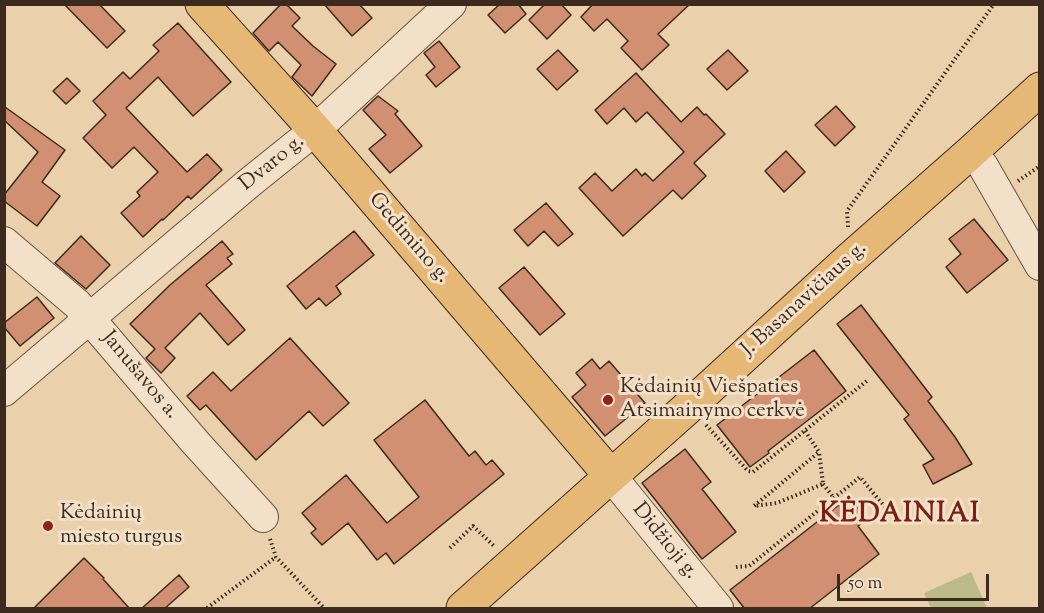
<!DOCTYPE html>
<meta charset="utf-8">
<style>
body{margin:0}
#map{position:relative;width:1044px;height:613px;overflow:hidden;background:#ebd0ac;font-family:"Sorts Mill Goudy",serif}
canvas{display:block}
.frame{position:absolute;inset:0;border:6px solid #3d2a1e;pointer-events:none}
.scale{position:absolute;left:837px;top:574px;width:152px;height:27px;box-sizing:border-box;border:3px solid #3d2a1e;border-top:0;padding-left:8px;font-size:18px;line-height:21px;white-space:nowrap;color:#3d2a1e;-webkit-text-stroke:4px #f2e0c9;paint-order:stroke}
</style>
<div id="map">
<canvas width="1044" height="613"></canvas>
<div class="frame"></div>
<div class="scale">50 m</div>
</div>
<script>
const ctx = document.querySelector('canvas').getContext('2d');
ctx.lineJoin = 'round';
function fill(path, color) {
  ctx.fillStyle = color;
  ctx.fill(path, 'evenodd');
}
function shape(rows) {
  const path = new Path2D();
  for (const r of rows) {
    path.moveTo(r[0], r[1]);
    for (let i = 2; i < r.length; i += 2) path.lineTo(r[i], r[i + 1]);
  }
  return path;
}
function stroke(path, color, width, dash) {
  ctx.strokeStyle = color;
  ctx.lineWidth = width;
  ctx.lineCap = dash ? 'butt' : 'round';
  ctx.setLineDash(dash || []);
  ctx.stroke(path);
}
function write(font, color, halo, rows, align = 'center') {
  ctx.font = font + ' "Sorts Mill Goudy",serif';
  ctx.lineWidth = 6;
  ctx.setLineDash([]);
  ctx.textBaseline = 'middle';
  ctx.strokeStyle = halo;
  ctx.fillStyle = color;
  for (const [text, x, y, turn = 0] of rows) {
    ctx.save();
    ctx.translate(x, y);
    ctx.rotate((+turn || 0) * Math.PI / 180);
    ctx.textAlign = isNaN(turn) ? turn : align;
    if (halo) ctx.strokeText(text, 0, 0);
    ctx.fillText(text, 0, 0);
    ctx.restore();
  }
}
const green = shape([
 [971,572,987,608,931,608,924,593]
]);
const building = shape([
 [64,4,99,4,125,31,107,48,64,4],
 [281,4,286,4,300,18,292,26,313,46,336,64,312,96,292,77,301,65,278,42,269,51,253,33,281,4],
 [324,4,359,4,372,18,352,36,324,4],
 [500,4,518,4,526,14,505,33,488,15,500,4],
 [545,4,561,4,571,15,547,39,529,20,545,4],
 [593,4,690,4,658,34,669,45,642,70,621,48,628,41,607,19,594,31,581,17,593,4],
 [178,23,231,82,193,116,158,77,126,108,187,172,207,154,222,170,191,199,188,196,163,220,162,219,143,237,121,213,140,196,137,192,158,172,134,147,112,168,83,138,106,115,93,101,123,72,130,79,159,51,153,45,178,23],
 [439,41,460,67,436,87,426,75,435,67,424,53,439,41],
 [558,50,578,71,557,90,537,69,558,50],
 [728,50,748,71,727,90,707,69,728,50],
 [636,73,681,122,697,107,704,115,706,114,725,134,694,163,706,176,682,199,673,190,623,236,579,188,595,173,612,191,636,169,642,176,645,173,653,181,684,152,647,112,636,122,624,108,607,124,595,110,636,73],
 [67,78,80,91,66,104,53,91,67,78],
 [378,96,398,111,395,114,422,146,390,173,369,149,386,135,363,110,378,96],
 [836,106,855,127,835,146,815,125,836,106],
 [4,107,5,107,65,150,42,182,60,196,37,226,4,201,4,195,38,152,4,120,4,107],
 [786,151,805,172,784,192,765,171,786,151],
 [546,203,573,234,558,246,544,231,528,246,514,230,546,203],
 [974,219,1008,260,967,293,946,267,961,254,949,239,974,219],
 [354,231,374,255,336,286,341,294,326,306,319,298,306,309,287,286,354,231],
 [81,236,110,265,86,289,55,263,81,236],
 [222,241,233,254,227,258,232,264,206,285,245,330,228,345,200,313,165,348,175,358,161,373,146,358,155,349,130,324,170,285,222,241],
 [524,267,565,314,540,335,499,288,524,267],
 [37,297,54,318,20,346,4,327,4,323,37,297],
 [861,305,932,397,928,401,955,437,972,464,933,484,923,465,934,459,904,419,909,415,837,324,861,305],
 [290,338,349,403,323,426,309,411,256,460,206,405,200,410,187,396,213,372,231,391,290,338],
 [814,350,846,391,768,451,769,453,750,467,717,425,814,350],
 [592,359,600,369,609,361,645,403,605,436,572,397,586,385,576,373,592,359],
 [425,400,469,456,475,451,486,465,492,460,504,474,394,564,386,553,377,560,348,523,322,545,311,533,316,529,302,513,346,475,387,523,419,497,374,440,425,400],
 [685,449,711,482,702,489,736,532,702,559,642,483,685,449],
 [849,497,867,519,858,526,879,554,809,609,745,609,730,590,849,497],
 [84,558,104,578,103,579,130,609,33,609,84,558],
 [179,575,189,587,164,609,141,609,179,575]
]);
const path = shape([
 [1018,181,1040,166],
 [848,227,847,211,994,4],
 [706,425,748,471,753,472,868,380],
 [805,431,819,452,754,506,777,503,823,484,819,452],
 [823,484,834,498],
 [270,539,276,557,324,608],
 [450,548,473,526,495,547],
 [736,567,749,566,860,477,894,518],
 [207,608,276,557]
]);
const minor = shape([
 [971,152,983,166,1040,265],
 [4,242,77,304,195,442,263,517],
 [4,391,249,183,315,130,451,4],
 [611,476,718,608]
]);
const major = shape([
 [202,4,315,130,611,476],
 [463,608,685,410,851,258,971,152,1040,89]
]);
const markers = [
 [608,400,6,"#8f2418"],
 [48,526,6,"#8f2418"]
];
const streetNames = [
 ["Dvaro g.",273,164,-39],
 ["Gedimino g.",408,239,49],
 ["J. Basanavičiaus g.",805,300,-42],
 ["Janušavos a.",139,376,50],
 ["Didžioji g.",664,542,51]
];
const poiNames = [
 ["Kėdainių Viešpaties",620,388],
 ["Atsimainymo cerkvė",620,412],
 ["Kėdainių",60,514],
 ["miesto turgus",60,538]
];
const districtNames = [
 ["KĖDAINIAI",900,516]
];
fill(green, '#babb88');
fill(building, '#d29072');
stroke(building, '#3d2a1e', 1.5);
stroke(minor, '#685442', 32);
stroke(major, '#3d2a1e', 35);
stroke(path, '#3d2a1e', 4, [1.5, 3]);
stroke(minor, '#f2e0c9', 30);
stroke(major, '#e6b876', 33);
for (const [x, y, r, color] of markers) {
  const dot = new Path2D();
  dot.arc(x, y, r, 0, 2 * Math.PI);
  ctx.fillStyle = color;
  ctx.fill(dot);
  stroke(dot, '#f2e0c9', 2);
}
write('21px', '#3d2a1e', '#f2e0c9', streetNames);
write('21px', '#3d2a1e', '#f2e0c9', poiNames, 'left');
ctx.letterSpacing = '1.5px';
write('bold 27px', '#7a1f14', '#f2e0c9', districtNames);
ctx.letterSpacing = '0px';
</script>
